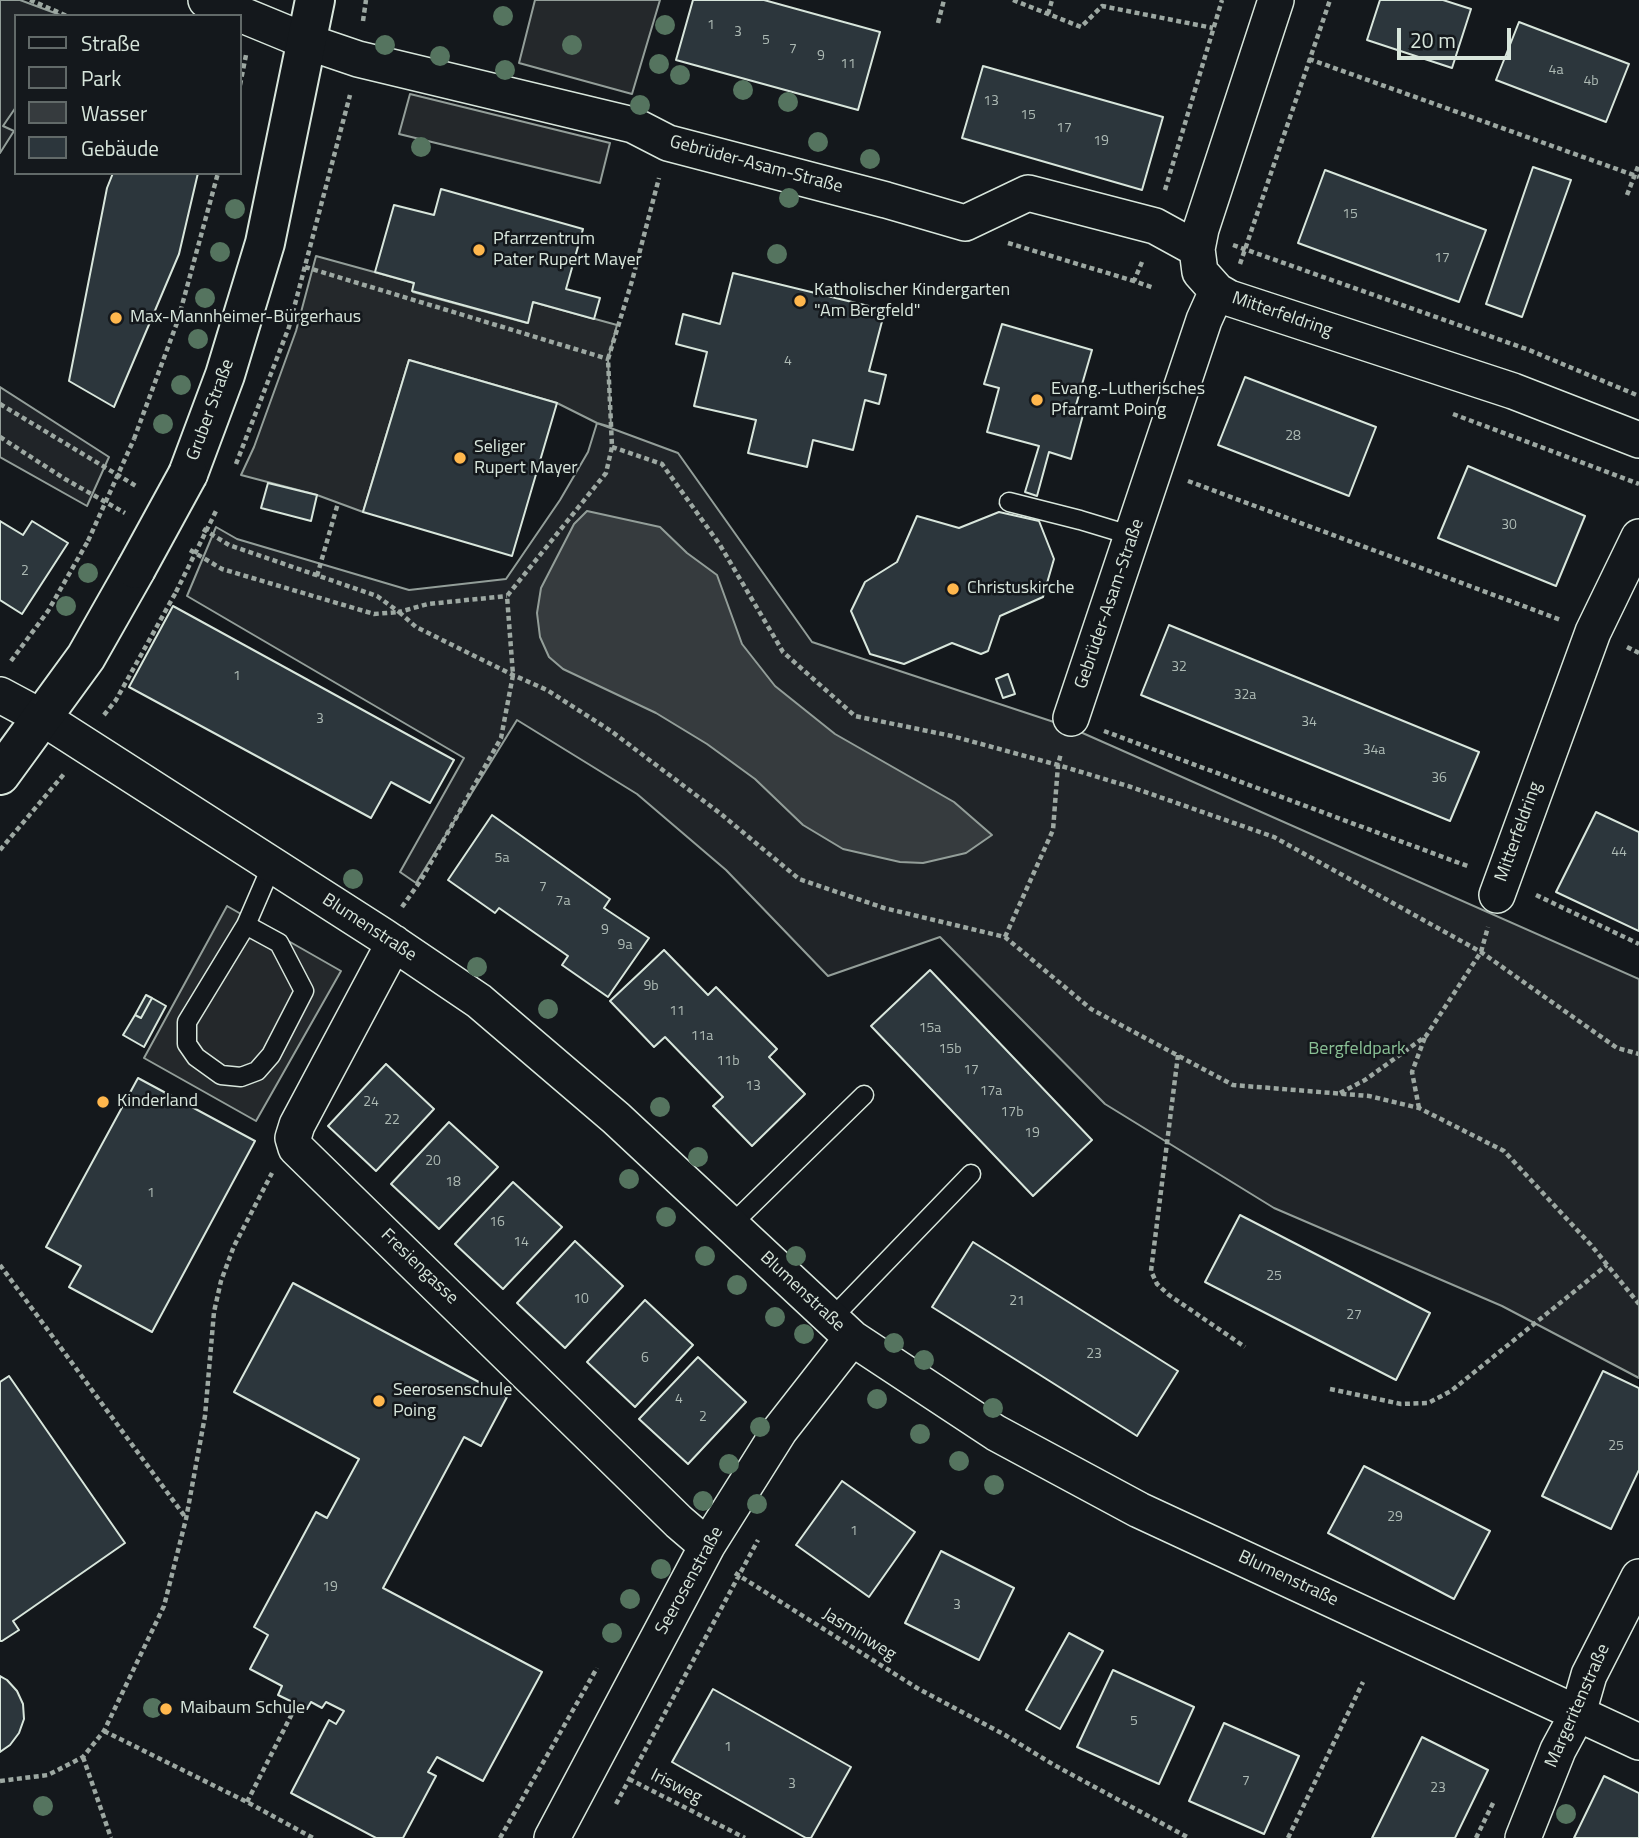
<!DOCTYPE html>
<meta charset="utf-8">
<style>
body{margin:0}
#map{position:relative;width:1639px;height:1838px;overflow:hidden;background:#14181c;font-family:"Titillium Web",sans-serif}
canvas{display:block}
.legend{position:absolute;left:14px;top:14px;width:228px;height:161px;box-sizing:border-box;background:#14181c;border:2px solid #626a69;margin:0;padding:9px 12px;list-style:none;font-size:21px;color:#d8e6dc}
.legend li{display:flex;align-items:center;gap:14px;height:35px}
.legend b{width:35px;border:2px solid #626a69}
.scale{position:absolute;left:1397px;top:28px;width:114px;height:32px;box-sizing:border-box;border:4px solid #d8e6dc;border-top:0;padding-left:9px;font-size:21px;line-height:24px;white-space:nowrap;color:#d8e6dc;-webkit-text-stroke:5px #14181c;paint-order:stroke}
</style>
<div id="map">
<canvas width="1639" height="1838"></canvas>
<ul class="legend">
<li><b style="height:9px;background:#14181c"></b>Straße</li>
<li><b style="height:19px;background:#202428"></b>Park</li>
<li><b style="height:19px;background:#363b3e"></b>Wasser</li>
<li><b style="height:19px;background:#2c363c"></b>Gebäude</li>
</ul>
<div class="scale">20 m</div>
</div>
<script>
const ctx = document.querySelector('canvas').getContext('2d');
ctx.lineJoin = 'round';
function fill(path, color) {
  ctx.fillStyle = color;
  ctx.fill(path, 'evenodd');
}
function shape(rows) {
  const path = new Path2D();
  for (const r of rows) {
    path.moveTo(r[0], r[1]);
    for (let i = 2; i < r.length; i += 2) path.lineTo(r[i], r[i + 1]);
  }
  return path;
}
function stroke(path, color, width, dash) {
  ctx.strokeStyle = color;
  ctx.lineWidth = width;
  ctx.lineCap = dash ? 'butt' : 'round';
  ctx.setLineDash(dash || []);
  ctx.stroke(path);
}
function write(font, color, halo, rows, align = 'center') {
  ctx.font = font + ' "Titillium Web",sans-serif';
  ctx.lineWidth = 5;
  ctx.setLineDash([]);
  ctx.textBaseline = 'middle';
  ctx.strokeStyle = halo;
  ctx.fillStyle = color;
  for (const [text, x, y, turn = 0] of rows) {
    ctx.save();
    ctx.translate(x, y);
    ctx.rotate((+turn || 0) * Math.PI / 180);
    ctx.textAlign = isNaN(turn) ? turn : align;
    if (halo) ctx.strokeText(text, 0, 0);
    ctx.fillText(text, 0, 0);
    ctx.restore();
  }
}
const green = shape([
 [0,0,20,0,63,16,16,16,16,107,3,126,14,131,0,153,0,0],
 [0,387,109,457,87,506,0,457,0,387],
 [597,423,678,453,812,642,1069,727,1639,979,1639,1378,1502,1306,1274,1208,1105,1104,940,937,828,976,726,870,637,794,517,720,416,883,400,872,464,758,187,596,216,527,237,539,409,590,506,579,560,500,588,452,597,423]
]);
const parking = shape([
 [535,0,660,0,632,94,519,63,535,0],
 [410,94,610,143,600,183,399,134,410,94],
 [316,256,414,283,413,292,527,323,533,302,617,325,608,359,611,427,597,423,557,403,409,360,363,512,317,495,241,475,254,447,296,331,316,256],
 [227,906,341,971,256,1121,144,1058,227,906]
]);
const water = shape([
 [587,511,660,527,687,553,717,575,742,644,775,686,835,734,954,802,992,835,966,853,923,863,900,862,843,849,803,825,755,779,707,744,656,713,563,669,549,657,540,637,537,613,541,588,574,524,587,511]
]);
const building = shape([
 [693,0,764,0,880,32,858,110,676,60,693,0],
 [1380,0,1443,0,1471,9,1452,68,1367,40,1380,0],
 [1519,22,1629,64,1606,122,1496,80,1519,22],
 [983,66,1163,117,1142,190,962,138,983,66],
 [1533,167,1571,180,1522,317,1486,304,1533,167],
 [1325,170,1486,230,1459,302,1298,243,1325,170],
 [113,173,198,173,179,254,114,407,69,381,107,188,113,173],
 [441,189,583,229,566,289,600,298,594,319,533,302,528,323,412,291,414,283,375,272,394,205,434,215,441,189],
 [733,273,885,310,869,371,886,375,879,404,865,400,853,450,813,440,807,467,748,453,756,420,694,406,707,352,676,344,683,314,720,324,733,273],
 [1002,324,1092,350,1074,412,1083,415,1071,459,1049,452,1037,496,1025,492,1039,446,987,432,999,388,984,384,1002,324],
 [409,360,557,403,512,556,363,512,409,360],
 [1245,377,1376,427,1349,496,1218,445,1245,377],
 [1468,466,1585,516,1556,586,1438,538,1468,466],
 [268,483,317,495,311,521,261,508,268,483],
 [999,512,1039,521,1054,559,1043,597,1000,616,988,651,981,654,952,643,904,664,870,654,851,611,865,582,897,562,917,516,959,528,999,512],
 [0,521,23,535,32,521,68,543,22,614,0,600,0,521],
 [173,606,454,760,430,803,391,782,371,818,129,687,173,606],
 [1169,625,1479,752,1450,821,1141,695,1169,625],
 [1008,674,1015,694,1003,698,996,679,1008,674],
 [1596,812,1639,832,1639,931,1556,892,1596,812],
 [492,815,610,899,604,908,649,938,608,997,562,965,568,956,499,908,495,913,448,880,492,815],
 [664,950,708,995,716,987,777,1049,769,1057,805,1094,752,1146,713,1106,723,1097,665,1037,654,1047,610,1001,664,950],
 [930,970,1092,1140,1033,1196,871,1026,930,970],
 [146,995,152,998,141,1018,135,1015,146,995],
 [152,998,166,1006,144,1047,123,1035,135,1015,141,1018,152,998],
 [386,1064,434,1109,376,1171,328,1126,386,1064],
 [138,1078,255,1141,152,1332,69,1287,81,1266,46,1247,138,1078],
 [449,1122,498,1167,439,1229,391,1184,449,1122],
 [513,1182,562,1227,503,1289,455,1244,513,1182],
 [1240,1215,1430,1313,1396,1380,1205,1282,1240,1215],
 [575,1241,623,1286,565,1348,517,1303,575,1241],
 [973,1242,1178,1371,1137,1436,932,1307,973,1242],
 [293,1283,507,1397,481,1446,464,1437,383,1588,542,1672,483,1781,437,1757,428,1772,436,1776,403,1838,376,1838,291,1793,329,1720,336,1724,344,1711,326,1702,322,1708,311,1702,307,1709,278,1695,282,1686,250,1669,268,1635,254,1627,316,1512,327,1518,359,1459,234,1392,293,1283],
 [645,1300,693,1345,635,1407,587,1362,645,1300],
 [698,1357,746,1402,688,1464,639,1419,698,1357],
 [1603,1371,1639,1388,1639,1470,1611,1529,1542,1496,1603,1371],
 [9,1376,125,1543,13,1621,19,1630,2,1641,0,1641,0,1382,9,1376],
 [1364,1466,1490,1531,1454,1599,1328,1533,1364,1466],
 [842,1481,915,1532,869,1597,796,1545,842,1481],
 [941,1551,1014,1588,979,1660,905,1623,941,1551],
 [1069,1633,1103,1651,1060,1729,1026,1710,1069,1633],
 [1113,1670,1194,1707,1159,1784,1077,1747,1113,1670],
 [0,1676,7,1680,17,1691,23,1704,24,1719,19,1733,10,1745,0,1752,0,1676],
 [713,1689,851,1767,811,1838,806,1838,672,1762,713,1689],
 [1224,1723,1299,1756,1264,1834,1189,1801,1224,1723],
 [1422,1737,1488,1770,1455,1838,1372,1838,1422,1737],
 [1604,1776,1639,1793,1639,1838,1574,1838,1604,1776]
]);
const path = shape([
 [30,0,67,16],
 [1013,0,1081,27,1102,6,1213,28],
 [1048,14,1052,0],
 [363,21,366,0],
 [938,23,944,0],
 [1309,59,1639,177],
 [240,85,246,55],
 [1165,190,1222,0],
 [1627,195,1639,164],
 [1008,243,1134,281],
 [1233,245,1529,350,1639,396],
 [1142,262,1134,281,1154,288],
 [1240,264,1330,0],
 [305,267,608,359],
 [0,404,136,486],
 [1453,414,1639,484],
 [0,437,65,479,125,513],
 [134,439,178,320,218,173],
 [612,447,662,464,720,545,783,652,855,716,952,736,1058,765,1131,787,1274,837,1481,952,1617,1048,1639,1054],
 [236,464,289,327,350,95],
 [1188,481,1561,620],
 [203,529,229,545,377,596,399,612,428,604,507,596],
 [190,550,222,569,374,614,399,612,416,627,513,675,547,690,611,731,721,814,799,879,884,908,1005,937,1091,1009,1233,1085,1369,1096,1419,1108,1504,1151,1591,1245,1639,1304],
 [317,576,338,503],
 [1627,647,1639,653],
 [11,661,48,611,88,541],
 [104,715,116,700,176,592],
 [1104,731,1470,867],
 [0,850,64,774],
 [1536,895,1639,944],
 [402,907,421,880,501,738,513,675,507,596,606,473,612,447,608,359,632,281,659,178],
 [1005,937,1053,830,1058,765,1061,753],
 [1178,1055,1151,1271,1157,1284,1169,1295,1245,1347],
 [1340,1093,1365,1080,1426,1036,1481,952,1488,927],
 [1419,1108,1412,1072,1425,1037],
 [0,1265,186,1518],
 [1330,1389,1401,1404,1428,1403,1451,1391,1607,1265],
 [735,1573,917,1688,1005,1735,1054,1765,1189,1838],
 [104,1731,247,1802,313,1838],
 [83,1757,111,1838],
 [629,1779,745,1838],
 [0,1781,48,1775,83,1757,104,1731,164,1606,186,1519,205,1416,214,1312,221,1281,234,1246,272,1173],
 [247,1802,297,1704],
 [616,1804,758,1540],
 [500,1838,597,1668],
 [1288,1838,1363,1682],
 [1476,1838,1494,1801]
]);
const service = shape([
 [1009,502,1080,520,1133,536],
 [246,925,279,943,304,991,271,1055,257,1071,241,1077,221,1075,196,1057,187,1044,187,1022,246,925,272,865],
 [731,1225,864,1095],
 [831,1319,971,1174]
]);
const minor = shape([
 [206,0,308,42,358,59,633,125,668,143,886,200,965,223,1028,193,1155,226,1197,249],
 [1276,0,1201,229,1197,249,1200,272,1217,291,1229,298,1513,391,1639,440],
 [0,695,43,718,383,936,479,1001,616,1118,852,1338,996,1433,1139,1510,1639,1742],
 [1071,718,1204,320,1217,291],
 [1497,895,1593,632,1639,537],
 [394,943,297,1125,293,1138,296,1148,679,1522,707,1546],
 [552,1838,707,1546,780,1430,852,1338],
 [1523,1838,1558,1750,1578,1713,1589,1675,1639,1577]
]);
const tertiary = shape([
 [188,474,225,375,265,243,315,0],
 [0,775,86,657,136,569]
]);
const pathBridge = shape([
 [88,541,134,439],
 [176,592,216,511]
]);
const tertiaryBridge = shape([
 [136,569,188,474]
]);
const trees = [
 [503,16],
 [665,25],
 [385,45],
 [572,45],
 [440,56],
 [659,64],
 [505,70],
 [680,75],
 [743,90],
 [788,102],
 [640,105],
 [818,142],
 [421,147],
 [870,159],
 [789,198],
 [235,209],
 [220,252],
 [777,254],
 [205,298],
 [198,339],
 [181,385],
 [163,424],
 [88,573],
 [66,606],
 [353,879],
 [477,967],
 [548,1009],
 [660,1107],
 [698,1157],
 [629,1179],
 [666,1217],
 [705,1256],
 [796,1256],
 [737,1285],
 [775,1317],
 [804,1334],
 [894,1343],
 [924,1360],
 [877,1399],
 [993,1408],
 [760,1427],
 [920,1434],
 [959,1461],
 [729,1464],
 [994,1485],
 [703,1501],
 [757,1504],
 [661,1569],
 [630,1599],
 [612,1633],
 [153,1708],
 [43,1806],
 [1566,1814]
];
const markers = [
 [479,250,7,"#ffb74d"],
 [800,301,7,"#ffb74d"],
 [116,318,7,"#ffb74d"],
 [1037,400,7,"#ffb74d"],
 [460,458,7,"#ffb74d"],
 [953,589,7,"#ffb74d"],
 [103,1102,7,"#ffb74d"],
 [379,1401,7,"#ffb74d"],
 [166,1709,7,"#ffb74d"]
];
const numberNames = [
 ["1",711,26],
 ["3",738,33],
 ["5",766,41],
 ["7",793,50],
 ["9",821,57],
 ["11",848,65],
 ["4a",1556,71],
 ["4b",1591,82],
 ["13",991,102],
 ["15",1028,116],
 ["17",1064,129],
 ["19",1101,142],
 ["15",1350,215],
 ["17",1442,259],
 ["4",788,362],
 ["28",1293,437],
 ["30",1509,526],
 ["2",25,572],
 ["32",1179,668],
 ["1",237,677],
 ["32a",1245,696],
 ["3",320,720],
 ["34",1309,723],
 ["34a",1374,751],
 ["36",1439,779],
 ["44",1619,853],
 ["5a",502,859],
 ["7",543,888],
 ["7a",563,902],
 ["9",605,931],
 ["9a",625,946],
 ["9b",651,987],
 ["11",677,1012],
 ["15a",930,1029],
 ["11a",702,1037],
 ["15b",950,1050],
 ["11b",728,1062],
 ["17",971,1071],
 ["13",753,1087],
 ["17a",991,1092],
 ["24",371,1103],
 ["17b",1012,1113],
 ["22",392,1121],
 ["19",1032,1134],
 ["20",433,1162],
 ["18",453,1183],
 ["1",151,1194],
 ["16",497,1223],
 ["14",521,1243],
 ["25",1274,1277],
 ["10",581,1300],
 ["21",1017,1302],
 ["27",1354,1316],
 ["23",1094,1355],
 ["6",645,1359],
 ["4",679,1400],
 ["2",703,1418],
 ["25",1616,1447],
 ["29",1395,1518],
 ["1",854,1532],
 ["19",330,1588],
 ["3",957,1606],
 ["5",1134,1722],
 ["1",728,1748],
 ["7",1246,1782],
 ["3",792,1785],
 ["23",1438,1789]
];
const streetNames = [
 ["Gebrüder-Asam-Straße",756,165,15],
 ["Mitterfeldring",1282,315,19],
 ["Gruber Straße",211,410,-70],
 ["Gebrüder-Asam-Straße",1110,604,-71],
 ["Mitterfeldring",1519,832,-70],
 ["Blumenstraße",369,928,33],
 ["Fresiengasse",419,1267,44],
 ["Blumenstraße",802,1292,43],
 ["Blumenstraße",1288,1579,25],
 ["Seerosenstraße",690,1581,-61],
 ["Jasminweg",859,1635,32],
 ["Margeritenstraße",1578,1706,-66],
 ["Irisweg",676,1787,27]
];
const poiNames = [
 ["Pfarrzentrum",493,240],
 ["Pater Rupert Mayer",493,261],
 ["Katholischer Kindergarten",814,291],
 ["\"Am Bergfeld\"",814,312],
 ["Max-Mannheimer-Bürgerhaus",130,318],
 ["Evang.-Lutherisches",1051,390],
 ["Pfarramt Poing",1051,411],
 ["Seliger",474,448],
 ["Rupert Mayer",474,469],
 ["Christuskirche",967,589],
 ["Kinderland",117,1102],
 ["Seerosenschule",393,1391],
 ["Poing",393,1412],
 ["Maibaum Schule",180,1709]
];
const parkNames = [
 ["Bergfeldpark",1357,1050]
];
fill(green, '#202428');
stroke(green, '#939e99', 2);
fill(parking, '#24282b');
stroke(parking, '#939e99', 2);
fill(water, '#363b3e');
stroke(water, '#939e99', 2);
fill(building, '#2c363c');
stroke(building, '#d8e6dc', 2);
stroke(service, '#d8e6dc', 21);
stroke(minor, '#d8e6dc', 38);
stroke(tertiary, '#d8e6dc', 42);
stroke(path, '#9da8a2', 4.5, [5, 3.5]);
stroke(service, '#14181c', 18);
stroke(minor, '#14181c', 35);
stroke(tertiary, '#14181c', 38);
stroke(tertiaryBridge, '#d8e6dc', 42, []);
stroke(pathBridge, '#9da8a2', 4.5, [5, 3.5]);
stroke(tertiaryBridge, '#14181c', 38);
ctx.fillStyle = '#55745f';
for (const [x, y] of trees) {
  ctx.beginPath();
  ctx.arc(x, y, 10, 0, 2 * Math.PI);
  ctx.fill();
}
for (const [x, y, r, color] of markers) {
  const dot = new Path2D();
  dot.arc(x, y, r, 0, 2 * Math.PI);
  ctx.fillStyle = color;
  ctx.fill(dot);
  stroke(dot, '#14181c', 2.5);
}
write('14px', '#adbab4', null, numberNames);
write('18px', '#d8e6dc', '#14181c', streetNames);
write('18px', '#d8e6dc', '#14181c', poiNames, 'left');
write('18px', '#8ac095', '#14181c', parkNames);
</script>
